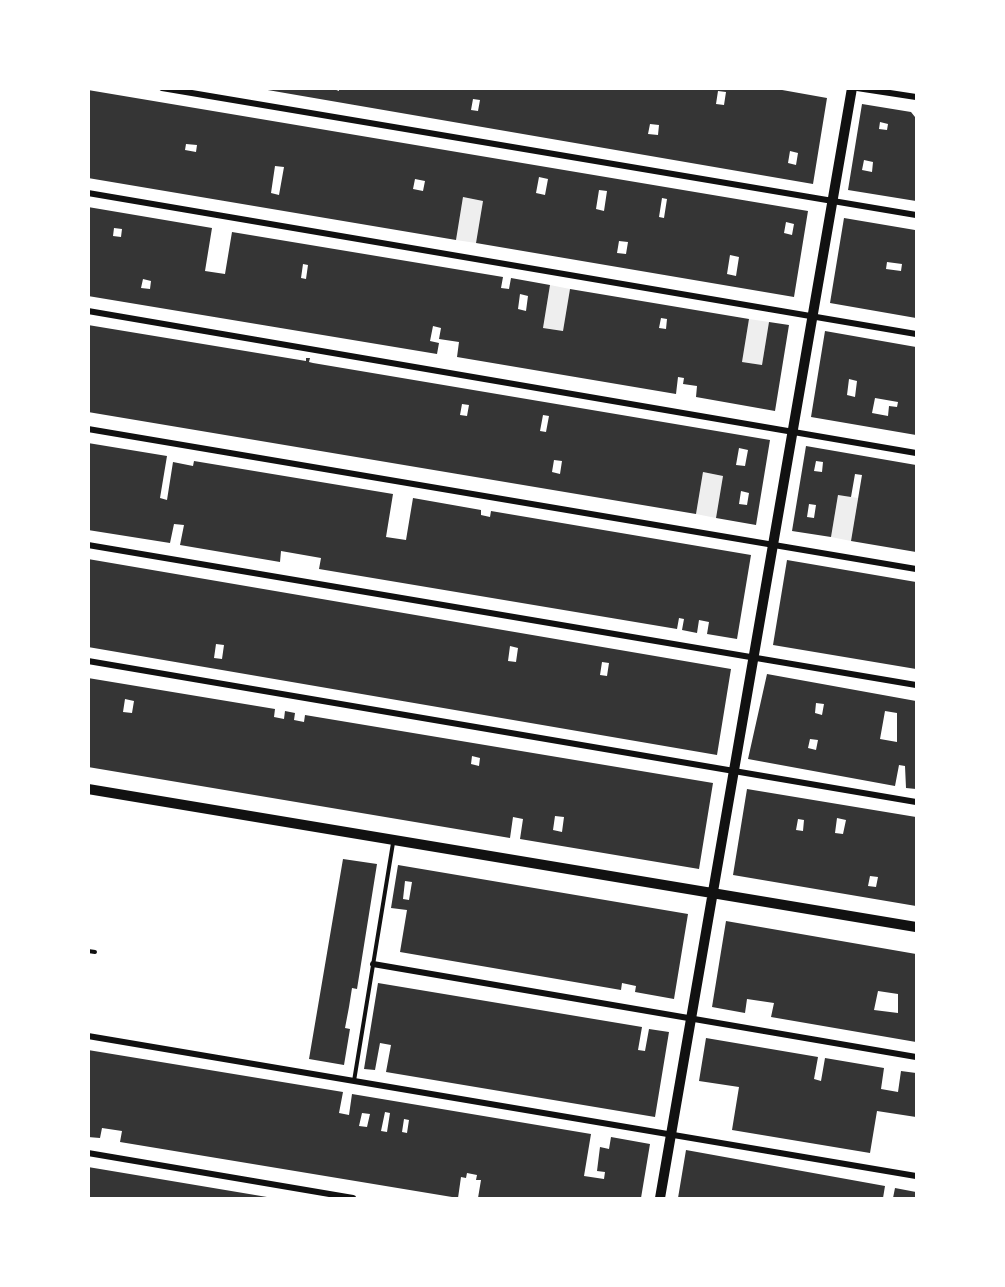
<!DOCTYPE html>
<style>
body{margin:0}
#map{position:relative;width:1005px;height:1287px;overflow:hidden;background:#fff;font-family:"Varela Round",sans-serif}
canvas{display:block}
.frame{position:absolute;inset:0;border:90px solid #fff;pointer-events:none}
</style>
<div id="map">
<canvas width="1005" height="1287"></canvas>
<div class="frame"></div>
</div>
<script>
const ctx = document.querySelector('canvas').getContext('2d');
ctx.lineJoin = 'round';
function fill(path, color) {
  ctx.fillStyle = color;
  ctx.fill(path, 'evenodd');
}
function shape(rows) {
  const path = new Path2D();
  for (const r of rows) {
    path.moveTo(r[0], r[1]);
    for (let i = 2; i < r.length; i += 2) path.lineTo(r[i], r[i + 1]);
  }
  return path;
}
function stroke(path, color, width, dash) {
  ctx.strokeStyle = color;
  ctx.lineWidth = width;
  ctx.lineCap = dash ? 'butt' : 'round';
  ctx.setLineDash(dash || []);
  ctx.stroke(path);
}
const green = shape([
 [463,197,483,201,476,243,456,240],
 [550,285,570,289,563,331,543,328],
 [749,319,769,322,762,365,742,362],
 [703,472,723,476,716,518,696,514],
 [838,495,858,498,851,541,831,537]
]);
const building = shape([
 [256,88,331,88,339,91,339,88,771,88,827,98,813,184],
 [718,91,726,92,724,105,716,104],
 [473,99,480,100,478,111,471,110],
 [650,124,659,125,658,135,648,134],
 [790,151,798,153,796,165,788,163],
 [88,90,808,211,794,297,476,243,483,201,463,197,456,240,88,178],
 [186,144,197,145,196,152,185,150],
 [275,166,284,167,279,195,271,193],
 [539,177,548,179,545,195,536,193],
 [415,179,425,181,423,191,413,189],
 [599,190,607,191,604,211,596,209],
 [662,198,667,199,664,218,659,217],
 [786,222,794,224,792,235,784,233],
 [619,241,628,242,626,254,617,253],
 [730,255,739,257,736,276,727,274],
 [862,104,911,112,915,117,916,201,848,190],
 [880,122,888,124,887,130,879,129],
 [864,160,873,162,872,172,862,170],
 [88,207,212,228,205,271,225,274,232,232,503,277,501,288,509,289,511,278,550,285,543,328,563,331,570,289,749,319,742,362,762,365,769,322,789,325,775,411,696,397,697,386,683,384,684,378,678,377,676,394,457,357,459,342,439,339,441,328,433,326,430,341,439,343,437,354,88,296],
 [114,228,122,229,121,237,113,236],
 [303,264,308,265,306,279,301,278],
 [143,279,151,281,150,289,141,288],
 [520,294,528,296,526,311,518,309],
 [661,318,667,319,666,329,659,328],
 [844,218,915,230,916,318,830,303],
 [887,262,902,264,901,271,886,269],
 [88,325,306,361,306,358,310,358,309,362,313,363,770,440,756,525,716,518,723,476,703,472,696,514,88,412],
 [462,404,469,405,467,416,460,415],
 [543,415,549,416,546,432,540,431],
 [739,448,748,450,745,466,736,465],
 [554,460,562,461,560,474,552,472],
 [741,491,749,493,747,505,739,504],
 [825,331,916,347,916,435,811,417],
 [849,379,857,381,855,397,847,395],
 [875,398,898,402,897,407,889,406,888,416,872,413],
 [88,443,167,456,160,498,167,500,173,462,193,466,194,461,393,494,386,537,406,540,413,498,481,510,481,515,490,517,491,511,751,555,737,639,707,634,709,622,699,620,697,633,682,630,684,619,679,618,677,629,319,569,321,558,281,551,280,562,180,545,184,525,174,524,170,543,88,530],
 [806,446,916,465,916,552,851,541,862,475,855,474,851,497,838,495,831,537,792,531],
 [816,461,823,462,822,472,814,471],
 [809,504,816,505,814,518,807,517],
 [88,559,731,669,717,755,88,647],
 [216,644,224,645,222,659,214,658],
 [510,646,518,648,516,662,508,661],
 [602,662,609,663,607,676,600,675],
 [787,560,916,582,916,669,773,645],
 [767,674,916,701,916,789,906,788,905,766,899,765,895,786,748,759],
 [816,703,824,704,822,715,815,713],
 [885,711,897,713,897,742,880,739],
 [810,739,818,740,816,750,808,748],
 [88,678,275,709,274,717,284,719,285,711,295,713,294,720,304,722,305,715,713,783,699,869,520,839,523,819,513,817,510,838,88,767],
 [125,699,134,701,132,713,123,712],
 [472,756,480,758,479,766,471,764],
 [555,816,564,817,562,832,553,830],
 [747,789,916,817,916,906,733,875],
 [837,818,846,820,843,834,835,833],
 [798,819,804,820,803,831,796,830],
 [870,876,878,877,876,887,868,886],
 [343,859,377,864,357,989,352,988,349,1007,345,1028,350,1029,344,1065,309,1059],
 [398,865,688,914,674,999,635,992,636,986,622,983,621,990,400,952,407,910,391,908],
 [405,881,412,882,409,900,403,899],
 [726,921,916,954,916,1042,771,1017,774,1003,747,999,745,1013,712,1007],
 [878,991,898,994,898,1013,874,1010],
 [378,983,642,1027,638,1050,645,1051,649,1029,669,1032,655,1117,386,1072,391,1045,380,1043,375,1070,364,1069],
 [706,1038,818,1057,814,1079,821,1081,825,1058,884,1068,881,1089,898,1092,901,1071,916,1073,916,1117,877,1111,870,1153,732,1130,739,1087,699,1081],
 [88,1050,343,1092,339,1113,349,1115,352,1094,591,1134,584,1176,604,1179,605,1172,597,1171,600,1147,609,1149,611,1137,650,1144,641,1198,478,1198,481,1180,476,1180,477,1175,467,1173,466,1178,461,1177,458,1198,120,1142,122,1131,102,1128,100,1138,88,1137],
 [385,1112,390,1113,387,1132,381,1131],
 [362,1113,370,1114,367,1127,359,1126],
 [404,1119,409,1120,407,1133,402,1132],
 [686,1150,885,1186,883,1198,678,1198],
 [88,1167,267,1197,267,1198,88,1198],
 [895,1188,916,1192,916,1198,893,1198]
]);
const service = shape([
 [88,951,95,952],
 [354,1081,393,843]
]);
const minor = shape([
 [162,88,916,215],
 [857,88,916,97],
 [88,193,916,334],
 [88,311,916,453],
 [88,429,916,569],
 [88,545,916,685],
 [88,661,916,802],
 [373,964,916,1057],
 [88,1036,916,1176],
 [88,1153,353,1198]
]);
const tertiary = shape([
 [88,789,916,927],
 [660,1198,852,88]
]);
fill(green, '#eee');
fill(building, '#353535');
stroke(service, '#111', 4);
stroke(minor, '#111', 6);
stroke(tertiary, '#111', 10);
</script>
